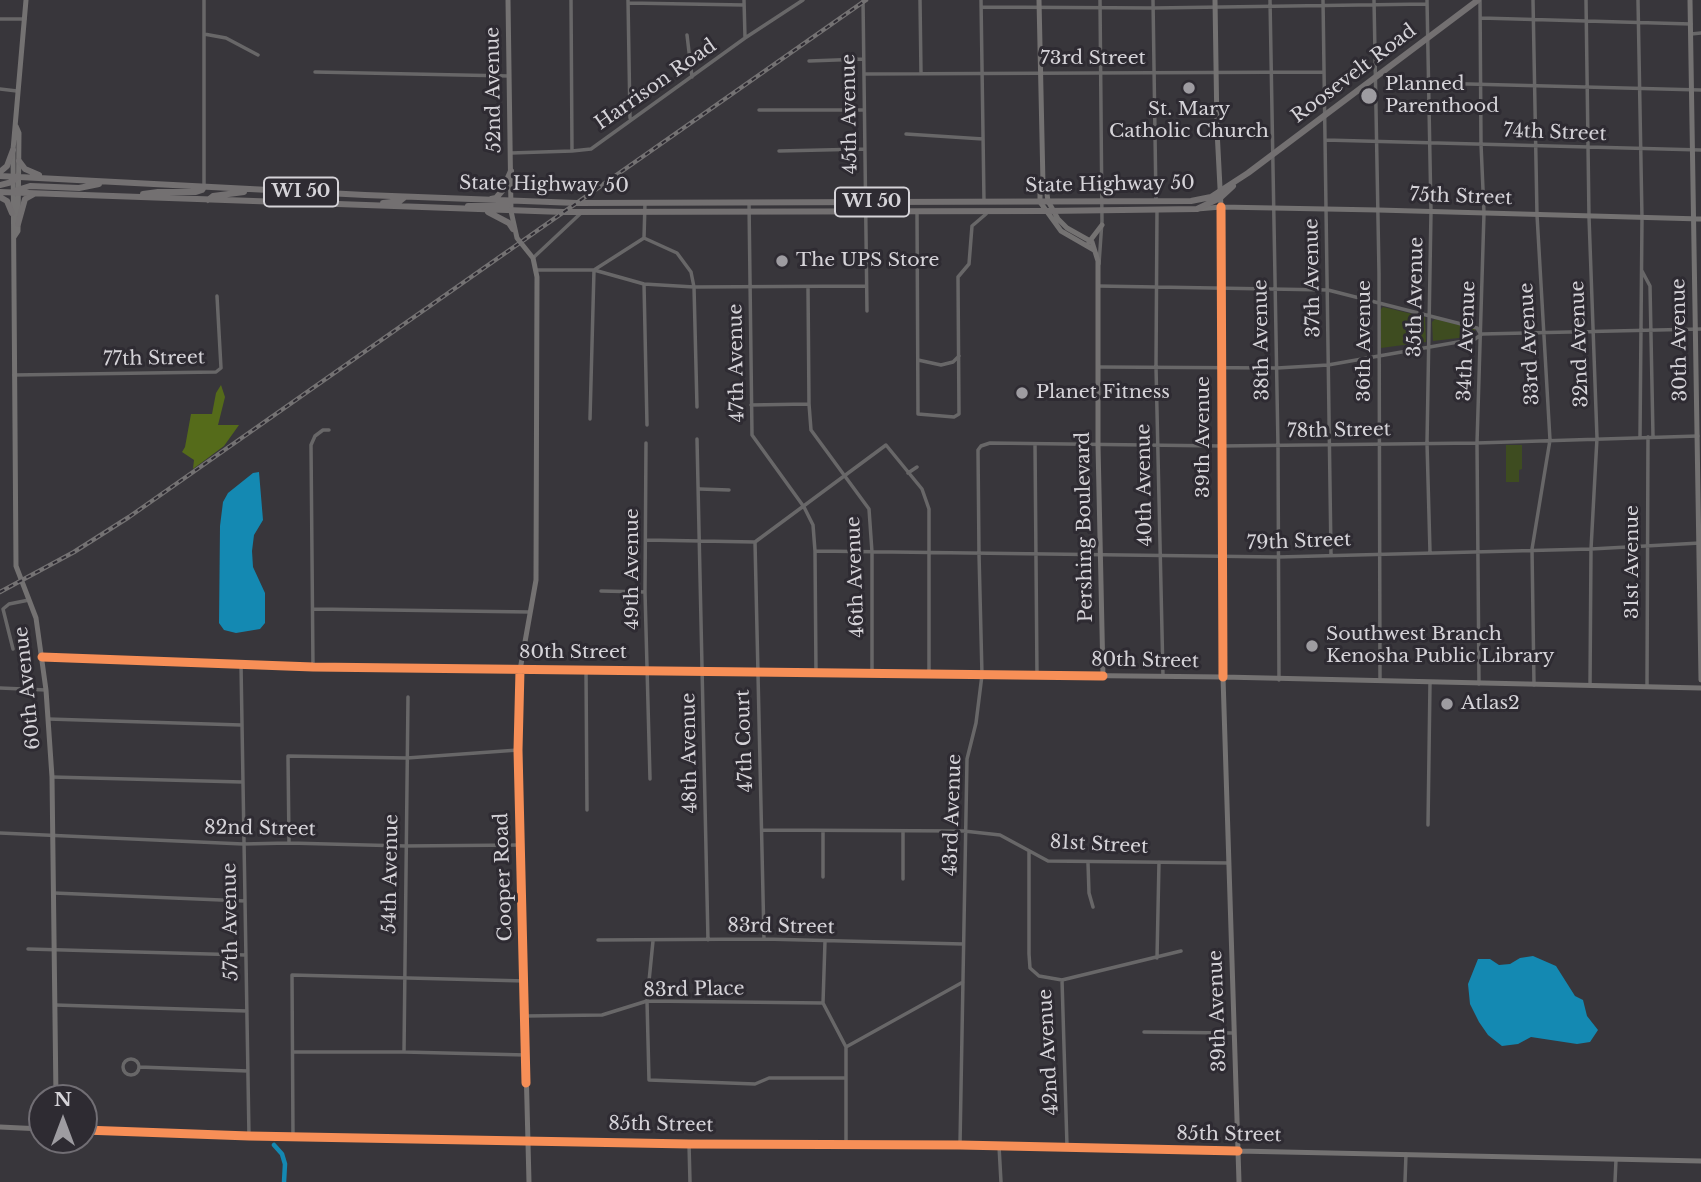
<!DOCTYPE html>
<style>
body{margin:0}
#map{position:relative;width:1701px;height:1182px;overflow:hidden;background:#38363b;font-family:"Libre Baskerville",serif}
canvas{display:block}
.north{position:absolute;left:28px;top:1084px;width:70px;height:70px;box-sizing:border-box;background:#2e2b32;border:2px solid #716e74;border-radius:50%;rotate:0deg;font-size:19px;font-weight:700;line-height:28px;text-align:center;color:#d5d3d8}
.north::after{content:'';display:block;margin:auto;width:24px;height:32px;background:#9e9ca1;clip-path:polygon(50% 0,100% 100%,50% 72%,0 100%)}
</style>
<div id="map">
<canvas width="1701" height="1182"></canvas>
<div class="north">N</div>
</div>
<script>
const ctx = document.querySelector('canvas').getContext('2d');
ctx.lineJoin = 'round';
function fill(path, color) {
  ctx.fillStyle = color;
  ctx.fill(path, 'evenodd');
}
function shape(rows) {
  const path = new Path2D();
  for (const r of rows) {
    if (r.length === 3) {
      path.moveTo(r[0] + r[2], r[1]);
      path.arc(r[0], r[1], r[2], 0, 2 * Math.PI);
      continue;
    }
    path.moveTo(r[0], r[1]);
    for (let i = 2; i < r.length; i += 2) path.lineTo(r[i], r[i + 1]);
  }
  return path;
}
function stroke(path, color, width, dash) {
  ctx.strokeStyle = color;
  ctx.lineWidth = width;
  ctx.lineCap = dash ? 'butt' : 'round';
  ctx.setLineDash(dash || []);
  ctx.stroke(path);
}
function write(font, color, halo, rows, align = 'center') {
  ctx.font = font + ' "Libre Baskerville",serif';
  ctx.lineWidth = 6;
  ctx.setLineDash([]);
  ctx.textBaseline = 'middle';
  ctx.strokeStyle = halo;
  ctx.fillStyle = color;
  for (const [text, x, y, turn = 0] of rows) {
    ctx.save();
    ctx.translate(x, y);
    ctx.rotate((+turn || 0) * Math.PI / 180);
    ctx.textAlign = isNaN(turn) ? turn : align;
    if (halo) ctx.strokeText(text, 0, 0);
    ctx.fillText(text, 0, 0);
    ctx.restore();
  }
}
const green = shape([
 [1383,307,1425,317,1426,342,1381,348,1380,310],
 [1435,319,1475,329,1475,336,1433,341,1432,322],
 [1506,445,1522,445,1522,469,1519,470,1519,482,1506,482]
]);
const forest = shape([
 [221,385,225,397,218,425,239,425,224,446,193,469,194,460,182,452,185,447,191,414,212,414,216,393]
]);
const water = shape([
 [259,472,263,520,254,535,252,551,253,567,265,593,265,623,260,629,236,633,224,630,219,623,220,526,223,502,228,493,253,473],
 [1533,956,1556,966,1575,996,1583,1000,1587,1016,1598,1030,1590,1042,1577,1044,1531,1037,1518,1044,1502,1046,1488,1035,1479,1022,1470,1004,1468,984,1478,959,1490,959,1499,965,1510,964,1520,958]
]);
const canal = shape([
 [274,1145,282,1154,285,1164,284,1182]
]);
const street = shape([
 [571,0,572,151],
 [628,0,630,118],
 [744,0,745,38],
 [863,0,867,311],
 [920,0,921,73],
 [981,0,984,201],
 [1153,0,1156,201],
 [1270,0,1278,446,1279,680],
 [1323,0,1331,554],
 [1374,0,1379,273,1380,680],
 [1427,0,1431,212,1427,443,1430,552],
 [1533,0,1537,215,1550,440,1532,549,1534,685],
 [1586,0,1589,217,1597,438,1591,549,1590,686],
 [1638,0,1642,218,1640,437],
 [628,3,744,5],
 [981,7,1154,8,1427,4],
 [1481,18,1691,24],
 [0,19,25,19],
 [204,34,226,38,258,55],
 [1691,34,1701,33],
 [687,35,692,77],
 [809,61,863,59],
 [315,72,509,76],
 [864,74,1323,72],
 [1430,83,1701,90],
 [0,89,17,91],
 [759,110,864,110],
 [906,134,983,139],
 [1325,140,1701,150],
 [779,151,865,149],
 [511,153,572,151,591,149,745,38,803,0],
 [204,187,204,0],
 [749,202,752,435,804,507,813,525,815,551,816,673],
 [1157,210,1156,367,1163,676],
 [917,211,918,414,954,417,959,414,958,277,969,264,972,226,986,214],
 [644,238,645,203],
 [533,258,581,213],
 [1099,264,1102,221,1100,0],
 [537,270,594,270,644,284,694,287,866,286],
 [1642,271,1650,286,1653,436],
 [644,284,647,425],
 [1098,286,1328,290,1477,328,1480,333],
 [808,287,809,404,811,430,869,509,872,552,872,672],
 [918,360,941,365,953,362,959,356],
 [1098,367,1277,368,1328,365,1475,339,1482,334,1701,329],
 [14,375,216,372,221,368,217,296],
 [751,405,808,404],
 [590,419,594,270,644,238,677,253,691,272,694,287,697,407],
 [697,439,708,940],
 [646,443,645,592,650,779],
 [1035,444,1037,675],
 [908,473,917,467],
 [700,489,729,490],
 [646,540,755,542],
 [755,542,886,445,922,489,929,509,929,674],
 [755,542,764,939],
 [815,551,1278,557,1591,549,1700,543],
 [601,591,645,592],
 [314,609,530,612],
 [13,649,3,609,9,604,29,600],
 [241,665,249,1136],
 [313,667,311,445,315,436,323,430,329,430],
 [586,670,587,810],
 [1479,684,1477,443,1484,213,1481,144,1480,0],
 [1647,687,1648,437],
 [0,688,46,690],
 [48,719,241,725],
 [52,777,242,782],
 [1428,825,1430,683],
 [762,830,964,831,1000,835,1048,861,1229,863],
 [903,832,903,879],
 [0,833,243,844,289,843,405,846,520,845],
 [289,843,288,756,407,758,518,750],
 [1029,851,1029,954,1030,968,1039,976,1062,980,1181,951],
 [1088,863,1089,893,1093,907],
 [823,877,823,831],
 [54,893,245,901],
 [598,940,764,939,963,944],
 [653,941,647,1001,649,1080,755,1084,769,1078,846,1078],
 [825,941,823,1003,846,1047,846,1144],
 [28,949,245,955],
 [1157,958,1159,862],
 [1062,980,1067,1146],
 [55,1005,247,1011],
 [526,1016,602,1015,647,1001,823,1003],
 [1144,1032,1234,1033],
 [846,1047,963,982],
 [294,1052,404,1052,526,1055],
 [404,1052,408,697],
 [131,1067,8],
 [139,1067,248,1071],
 [293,1136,292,975,525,981],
 [689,1144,690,1182],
 [960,1144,967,759,976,723,982,675,979,554,978,450,981,446,990,443,1221,446,1477,443,1698,436],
 [999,1146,1001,1182],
 [1405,1182,1406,1154],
 [1615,1182,1616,1160]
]);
const secondary = shape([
 [26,0,13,150,16,566,36,618,46,690,52,777,56,1098],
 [508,0,511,211,517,238,533,258,537,277,536,580,520,670,518,750,529,1182],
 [1039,0,1043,184,1040,188,1040,202,1061,231,1094,250],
 [1215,0,1217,130,1221,207,1223,677,1239,1182],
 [1690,0,1701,680],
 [1043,184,1046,187,1048,201,1058,219,1067,228,1092,242,1098,261,1098,445,1103,676],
 [1197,209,1221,207,1378,210,1701,219],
 [14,237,18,231,19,133,16,126],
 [1089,242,1102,225],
 [42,657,313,667,1223,677,1701,688],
 [0,1127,42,1129],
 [84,1130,249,1136,689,1144,960,1145,1701,1161]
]);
const primary = shape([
 [19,161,25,169,39,175],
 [0,172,7,166,13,150],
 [0,176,365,195,577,203,1191,201,1211,197,1248,173,1478,0],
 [0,185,12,182,18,176],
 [14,191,30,186,79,188,99,184],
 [0,192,563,212,1047,211,1197,209,1220,198,1233,186],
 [143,194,158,192,196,192,202,190,204,187],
 [0,197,7,201,12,213],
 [491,199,496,198,502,191,511,171],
 [208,200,213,196,244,192],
 [383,203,400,201,405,197],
 [468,206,507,206,511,201],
 [488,212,509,223,513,229],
 [18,224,25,199,34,194]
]);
const rail = shape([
 [0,592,74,552,129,517,866,0]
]);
const cycleway = shape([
 [1221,207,1223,677],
 [42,657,313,667,1103,676],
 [520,670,518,750,526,1083],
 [84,1130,249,1136,689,1144,960,1145,1238,1151]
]);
const markers = [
 [1189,88,7,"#9e9ca1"],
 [1369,96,9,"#9e9ca1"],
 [782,261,7,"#9e9ca1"],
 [1022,393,7,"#9e9ca1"],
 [1312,646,7,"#9e9ca1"],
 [1447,704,7,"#9e9ca1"]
];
const shields = [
 [301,192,74],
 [872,202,74]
];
const shieldNames = [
 ["WI 50",301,192],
 ["WI 50",872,202]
];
const streetNames = [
 ["73rd Street",1093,59],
 ["Roosevelt Road",1354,74,-37],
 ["Harrison Road",656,85,-35],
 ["52nd Avenue",494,90,-91],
 ["45th Avenue",850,114,-91],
 ["74th Street",1555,133,2],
 ["State Highway 50",544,185,1],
 ["State Highway 50",1110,185,-1],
 ["75th Street",1461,197,2],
 ["37th Avenue",1313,278,-91],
 ["35th Avenue",1416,297,-89],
 ["38th Avenue",1262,340,-91],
 ["30th Avenue",1680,340,-91],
 ["36th Avenue",1365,341,-90],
 ["34th Avenue",1467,341,-88],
 ["33rd Avenue",1530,344,-93],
 ["32nd Avenue",1580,344,-92],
 ["77th Street",154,359,-1],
 ["47th Avenue",737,363,-91],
 ["78th Street",1339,431,-1],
 ["39th Avenue",1204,437,-90],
 ["40th Avenue",1145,485,-91],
 ["Pershing Boulevard",1085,527,-91],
 ["79th Street",1299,542,-2],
 ["31st Avenue",1633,562,-90],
 ["49th Avenue",633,569,-90],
 ["46th Avenue",856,577,-92],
 ["80th Street",573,653],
 ["80th Street",1145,661,1],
 ["60th Avenue",28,688,-96],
 ["47th Court",745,741,-92],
 ["48th Avenue",690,753,-91],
 ["43rd Avenue",953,815,-88],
 ["82nd Street",260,829,1],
 ["81st Street",1099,845,3],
 ["54th Avenue",391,874,-89],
 ["Cooper Road",504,877,-92],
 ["57th Avenue",231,922,-91],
 ["83rd Street",781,927,1],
 ["83rd Place",694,990,-1],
 ["39th Avenue",1218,1011,-92],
 ["42nd Avenue",1049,1052,-93],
 ["85th Street",661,1125,1],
 ["85th Street",1229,1135,1]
];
const poiNames = [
 ["Planned",1385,85],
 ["Parenthood",1385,107],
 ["St. Mary",1189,110,"center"],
 ["Catholic Church",1189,132,"center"],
 ["The UPS Store",796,261],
 ["Planet Fitness",1036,393],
 ["Southwest Branch",1326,635],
 ["Kenosha Public Library",1326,657],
 ["Atlas2",1461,704]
];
fill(green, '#3e4c20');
fill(forest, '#556b1a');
fill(water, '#1489b2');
stroke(canal, '#1489b2', 4.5);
stroke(street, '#686768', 3.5);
stroke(secondary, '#747272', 5);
stroke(primary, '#737071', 6);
stroke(rail, '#747273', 4.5);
stroke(rail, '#2e2b32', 2, [5]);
stroke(cycleway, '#f78f57', 9);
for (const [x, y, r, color] of markers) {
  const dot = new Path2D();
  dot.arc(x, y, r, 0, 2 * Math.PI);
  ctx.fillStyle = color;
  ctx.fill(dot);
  stroke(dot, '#2e2b32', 2.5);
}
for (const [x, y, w] of shields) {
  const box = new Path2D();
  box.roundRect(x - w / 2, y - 14.5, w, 29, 5);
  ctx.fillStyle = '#2e2b32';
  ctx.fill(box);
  stroke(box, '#d5d3d8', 2);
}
write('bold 18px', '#d5d3d8', null, shieldNames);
write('19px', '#d5d3d8', '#2e2b32', streetNames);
write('19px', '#d5d3d8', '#2e2b32', poiNames, 'left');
</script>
